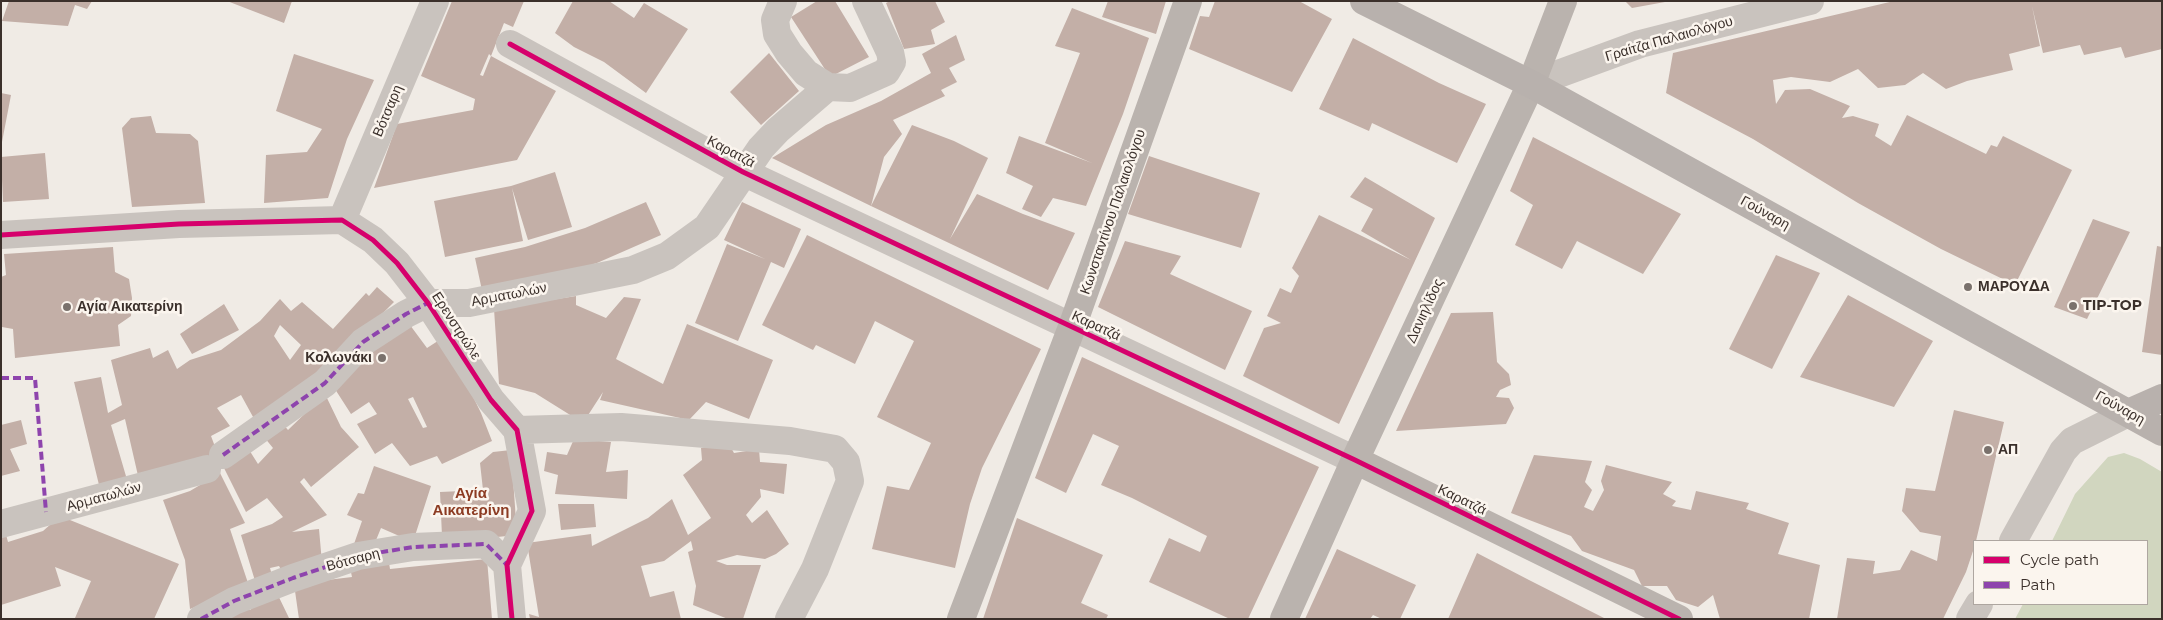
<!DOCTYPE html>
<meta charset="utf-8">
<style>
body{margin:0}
#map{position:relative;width:2163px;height:620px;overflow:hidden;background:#f0ebe5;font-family:Montserrat,sans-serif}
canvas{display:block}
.frame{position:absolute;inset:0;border:2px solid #3b302b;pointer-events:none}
.legend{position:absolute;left:1973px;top:540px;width:175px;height:65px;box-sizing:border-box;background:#fbf5ee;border:1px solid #aea6a0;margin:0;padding:6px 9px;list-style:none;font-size:15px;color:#3b302b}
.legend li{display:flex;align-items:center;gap:10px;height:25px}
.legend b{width:25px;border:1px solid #aea6a0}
</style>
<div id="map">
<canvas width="2163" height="620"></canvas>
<div class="frame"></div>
<ul class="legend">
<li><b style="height:6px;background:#d6006c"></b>Cycle path</li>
<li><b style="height:6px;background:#8e44ad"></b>Path</li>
</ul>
</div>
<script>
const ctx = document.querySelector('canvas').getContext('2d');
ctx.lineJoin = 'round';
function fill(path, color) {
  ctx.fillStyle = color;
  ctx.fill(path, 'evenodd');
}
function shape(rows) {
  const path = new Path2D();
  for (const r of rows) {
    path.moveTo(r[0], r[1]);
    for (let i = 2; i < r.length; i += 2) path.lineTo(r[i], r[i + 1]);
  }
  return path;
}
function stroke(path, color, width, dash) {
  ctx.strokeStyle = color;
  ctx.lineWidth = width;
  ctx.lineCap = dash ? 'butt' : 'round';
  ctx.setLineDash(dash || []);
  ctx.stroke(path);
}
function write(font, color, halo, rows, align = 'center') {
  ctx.font = font + ' Montserrat,sans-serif';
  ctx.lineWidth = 5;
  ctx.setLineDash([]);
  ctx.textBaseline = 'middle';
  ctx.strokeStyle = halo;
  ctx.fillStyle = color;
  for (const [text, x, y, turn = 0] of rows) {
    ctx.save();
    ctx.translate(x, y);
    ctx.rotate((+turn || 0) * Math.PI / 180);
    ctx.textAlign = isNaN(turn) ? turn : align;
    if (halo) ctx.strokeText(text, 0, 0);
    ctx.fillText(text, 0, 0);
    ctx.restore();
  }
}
const green = shape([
 [2124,453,2140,459,2162,472,2162,619,2015,619,2023,604,2147,604,2147,541,2052,541,2075,494,2108,457]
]);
const building = shape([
 [9,1,92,1,87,9,75,5,68,26,2,21],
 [227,1,292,1,284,23],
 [452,1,524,1,513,27,504,23,491,56,489,54,480,75,483,76,491,56,556,91,517,160,374,188,397,124,473,110,475,99,421,76],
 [573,1,609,1,634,18,644,3,688,29,646,93,604,62,574,47,555,33],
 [817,1,835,1,869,57,830,77,791,17],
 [890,1,935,1,945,22,931,30,935,44,904,49,886,3],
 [1108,1,1166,1,1156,34,1102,17],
 [1215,1,1299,1,1332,19,1292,92,1189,49,1200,16,1209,17],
 [1625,1,1665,1,1665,2,1632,8],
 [1894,1,2162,1,2162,49,2125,58,2121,47,2084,55,2080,45,2043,53,2032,6,2040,46,2009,54,2013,70,1967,81,1946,89,1923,73,1905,85,1878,88,1858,69,1830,82,1791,77,1773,80,1776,104,1785,90,1810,89,1850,106,1842,118,1853,116,1879,124,1875,136,1891,146,1907,115,1986,154,1991,145,1997,147,2003,136,2072,170,2015,285,1941,249,1858,203,1753,139,1666,93,1673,53],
 [1072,8,1149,38,1123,114,1086,206,1053,198,1041,217,1022,209,1033,186,1006,173,1019,136,1092,163,1045,143,1080,53,1055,46],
 [956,35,965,60,949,68,957,82,941,90,945,96,893,120,902,134,884,157,871,206,772,158,826,125,881,101,931,73,922,54],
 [1353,38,1439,83,1486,104,1457,163,1372,123,1369,131,1319,109],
 [769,53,799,91,761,125,730,92],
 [294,54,374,80,347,139,328,198,264,203,266,155,307,152,322,129,276,111],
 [1,93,11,95,2,142,1,142],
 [151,116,156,133,190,134,198,141,205,203,132,207,122,128,131,118],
 [912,125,954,141,988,158,950,239,977,194,1023,214,1075,233,1048,290,871,206],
 [1533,137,1681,214,1643,274,1577,241,1562,269,1515,245,1533,205,1510,191],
 [45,153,49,199,3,202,1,157],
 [1149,156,1260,193,1241,248,1128,214],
 [555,172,572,227,528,240,512,188,523,241,445,257,434,201,511,186],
 [1365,177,1435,218,1339,424,1243,376,1264,328,1281,323,1267,316,1280,288,1291,293,1299,276,1292,268,1319,215,1411,260,1361,231,1373,209,1350,197],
 [646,202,661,235,597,263,533,283,483,295,475,258,525,247,585,228],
 [742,202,801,229,784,268,771,262,738,341,695,323,727,244,765,259,724,240],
 [2093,219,2130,232,2087,319,2054,307],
 [807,235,1041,349,982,468,970,504,955,568,872,549,887,486,909,490,931,443,877,417,914,341,875,321,855,364,816,345,813,350,762,325],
 [1125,241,1181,256,1170,274,1252,311,1225,370,1098,307],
 [2157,246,2162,247,2162,355,2142,352],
 [113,247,115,272,129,279,132,298,131,316,118,325,120,346,15,358,13,329,2,327,1,321,1,277,6,275,4,254],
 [1776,255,1820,273,1772,369,1729,349],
 [377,287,394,302,367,329,258,426,241,395,217,408,230,426,211,436,220,460,139,480,125,419,111,425,128,483,100,489,74,382,101,377,108,413,122,405,111,360,150,348,153,358,168,350,177,369,190,360,221,350,260,321,280,299,291,311,302,302,333,329,366,293,369,296],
 [280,325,301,345,290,360,274,336],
 [1848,295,1933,341,1894,407,1800,377],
 [576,296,576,305,606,318,624,297,641,299,616,359,663,384,687,324,773,360,749,419,706,402,689,420,600,400,603,392,583,423,535,393,499,384,494,309],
 [224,304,239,330,192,354,180,334],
 [1493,312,1497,362,1509,374,1511,385,1500,390,1496,397,1509,398,1514,408,1506,424,1396,431,1451,313],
 [407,321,427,348,444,337,481,413,492,441,442,464,437,456,410,466,392,443,375,454,357,424,377,414,369,402,351,414,333,386],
 [413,397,427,427,423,428,408,399],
 [1082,357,1319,467,1248,619,1230,619,1149,582,1169,538,1200,552,1207,536,1132,498,1101,485,1119,446,1093,434,1066,493,1035,478],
 [325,394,341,427,359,447,311,487,304,478,300,482,327,515,292,532,319,529,322,563,283,573,279,566,270,568,273,579,256,584,241,535,272,524,283,517,267,498,246,512,220,460,246,445,258,464,273,448,264,437,282,423,288,430],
 [1954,410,2004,422,1976,541,1974,541,1974,548,1966,572,1943,619,1837,619,1847,558,1875,561,1873,574,1900,570,1911,550,1937,561,1941,536,1920,532,1902,511,1906,488,1935,491],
 [21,420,27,444,10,449,20,471,1,476,1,425],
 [574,439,611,442,606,472,628,470,627,499,555,494,558,475,544,471,547,452,567,455],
 [729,444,734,453,759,449,760,462,787,464,784,494,760,489,761,497,746,515,752,523,767,510,789,544,776,554,765,559,737,555,716,561,727,565,761,565,743,619,728,619,693,605,696,586,688,552,693,550,691,541,664,561,641,566,650,597,674,591,681,619,530,619,529,614,539,617,527,543,591,534,592,546,648,518,672,499,688,535,711,518,683,475,702,460,701,448],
 [511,450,517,535,487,538,442,536,440,492,483,490,480,463,493,452],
 [1534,455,1592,461,1585,482,1592,490,1584,507,1593,511,1604,490,1601,481,1606,465,1672,482,1663,494,1676,501,1672,506,1691,510,1696,491,1749,503,1746,509,1789,523,1778,554,1820,565,1809,619,1720,619,1713,595,1698,607,1676,600,1667,586,1642,586,1634,570,1582,551,1571,536,1511,513],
 [374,466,431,486,413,542,381,528,372,550,354,544,362,521,347,515,358,493,364,494],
 [220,473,245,523,230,529,249,586,190,609,185,560,163,500,190,491],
 [558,504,594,504,596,527,561,530],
 [60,516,179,564,154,619,75,618,91,581,55,567,61,586,1,605,1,532,5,531,8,542,43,531],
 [1017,518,1103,555,1081,603,1108,615,1106,619,983,619],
 [1337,549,1416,585,1400,619,1382,619,1373,615,1370,619,1305,619],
 [1477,553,1529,580,1606,619,1448,619],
 [388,557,390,569,487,559,492,619,299,619,294,584,352,577,349,563],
 [275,589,289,618,288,619,230,619,239,603,250,610]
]);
const street = shape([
 [783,1,775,20,777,34,789,53,806,73,828,87,850,88,886,72,892,62,890,52,866,1],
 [510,44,743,172,1355,460],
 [1531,84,1640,44,1810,1],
 [342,220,435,1],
 [1,235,179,224,342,220,373,240,397,263,428,303,491,400,517,430,532,511,507,565,512,619],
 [517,430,621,427,790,441,835,449,846,462,850,481,815,569,789,619],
 [223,455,325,383,363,342,406,314,428,303,469,303,633,270,667,256,707,227,761,148,778,130,828,87],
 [1,524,207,469],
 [2013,541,2063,451,2072,441,2128,413],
 [201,619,234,601,293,578,358,556,413,547,486,544,507,565],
 [1970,619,1979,604]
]);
const secondary = shape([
 [1355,460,1679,619],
 [961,619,1072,327,1188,1],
 [1284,619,1355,460,1531,84,1563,1]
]);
const primary = shape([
 [1364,1,1531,84,2162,432],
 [2128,413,2162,398]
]);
const quiet = shape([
 [1,378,35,378,46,512],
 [223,455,325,383,363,342,406,314,428,303],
 [201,619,234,601,293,578,358,556,413,547,486,544,507,565]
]);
const cycleway = shape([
 [510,44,743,172,1355,460,1679,619],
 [1,235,179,224,342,220,373,240,397,263,428,303,491,400,517,430,532,511,507,565,512,619]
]);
const markers = [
 [1968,287,5,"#7a716c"],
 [2073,306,5,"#7a716c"],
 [67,307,5,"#7a716c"],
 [382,358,5,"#7a716c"],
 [1988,450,5,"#7a716c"]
];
const streetNames = [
 ["Γραίτζα Παλαιολόγου",1669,39,-16],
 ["Βότσαρη",388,111,-67],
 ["Καρατζά",731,152,28],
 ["Κωνσταντίνου Παλαιολόγου",1113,212,-71],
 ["Γούναρη",1765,213,29],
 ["Αρματωλών",509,295,-11],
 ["Δανιηλίδος",1425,311,-65],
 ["Ερενστρώλε",456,326,57],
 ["Καρατζά",1096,326,25],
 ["Γούναρη",2120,408,29],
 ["Αρματωλών",104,497,-15],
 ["Καρατζά",1462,500,26],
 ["Βότσαρη",353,560,-15]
];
const poiNames = [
 ["ΜΑΡΟΥΔΑ",1978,287],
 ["TIP-TOP",2083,306],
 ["Αγία Αικατερίνη",77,307],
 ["Κολωνάκι",372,358,"right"],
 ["ΑΠ",1998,450]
];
const neighbourhoodNames = [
 ["Αγία",471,494],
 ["Αικατερίνη",471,511]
];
fill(green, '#d1d6bf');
fill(building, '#c3afa7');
stroke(street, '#c9c3be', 28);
stroke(secondary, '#bab3ae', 28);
stroke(primary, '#b8b1ad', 28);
stroke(quiet, '#8e44ad', 4, [8, 4]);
stroke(cycleway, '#d6006c', 5);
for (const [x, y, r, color] of markers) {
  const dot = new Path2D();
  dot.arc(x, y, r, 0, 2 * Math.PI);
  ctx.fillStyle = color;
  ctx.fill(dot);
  stroke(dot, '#fbf5ee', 2);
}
write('14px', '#3b302b', '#fbf5ee', streetNames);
write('bold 14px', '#3b302b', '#fbf5ee', poiNames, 'left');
write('bold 15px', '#8c3b22', '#fbf5ee', neighbourhoodNames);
</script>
